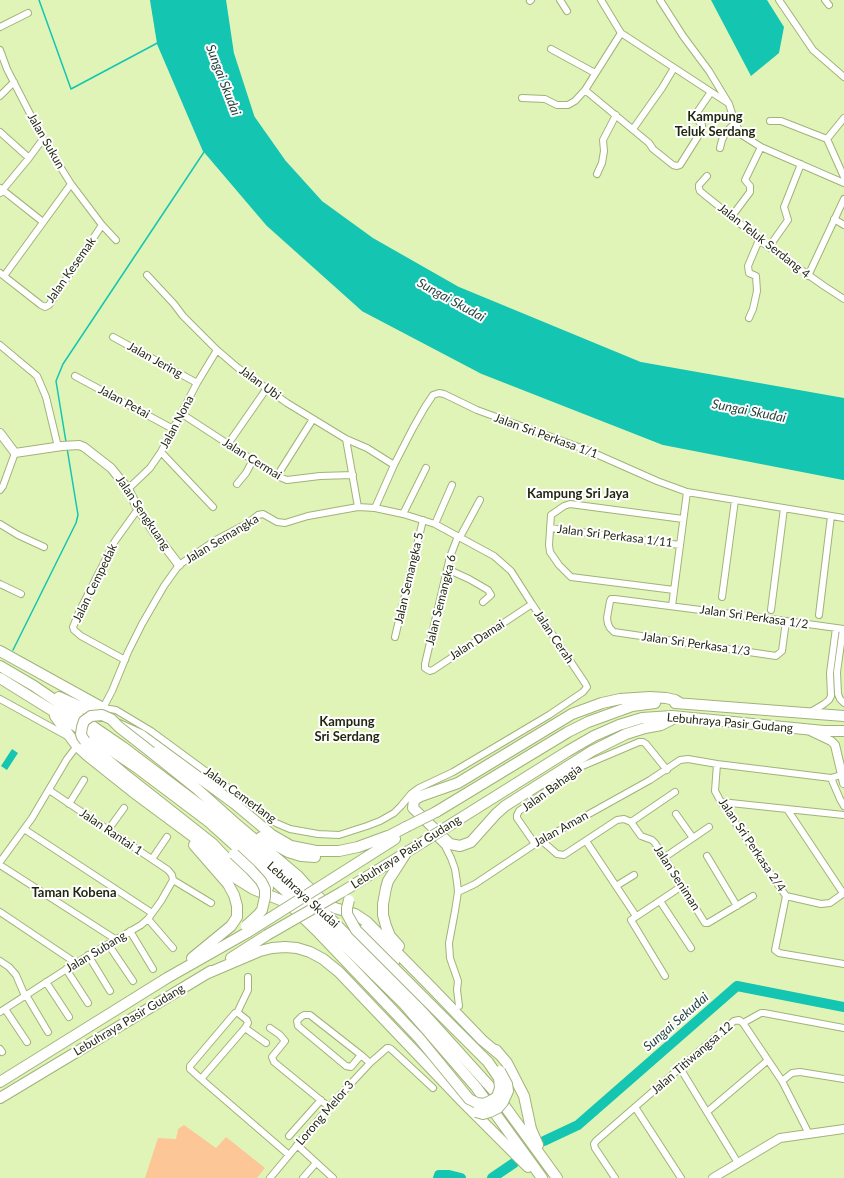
<!DOCTYPE html>
<style>
body{margin:0}
canvas{display:block;background:#e0f4b7}
</style>
<canvas width="844" height="1178"></canvas>
<script>
const ctx = document.querySelector('canvas').getContext('2d');
ctx.lineJoin = 'round';
function fill(path, color) {
  ctx.fillStyle = color;
  ctx.fill(path, 'evenodd');
}
function shape(rows) {
  const path = new Path2D();
  for (const r of rows) {
    path.moveTo(r[0], r[1]);
    for (let i = 2; i < r.length; i += 2) path.lineTo(r[i], r[i + 1]);
  }
  return path;
}
function stroke(path, color, width, dash) {
  ctx.strokeStyle = color;
  ctx.lineWidth = width;
  ctx.lineCap = dash ? 'butt' : 'round';
  ctx.setLineDash(dash || []);
  ctx.stroke(path);
}
function write(font, color, halo, rows, align = 'center') {
  ctx.font = font + ' Lato,sans-serif';
  ctx.lineWidth = 4;
  ctx.setLineDash([]);
  ctx.textBaseline = 'middle';
  ctx.strokeStyle = halo;
  ctx.fillStyle = color;
  for (const [text, x, y, turn = 0] of rows) {
    ctx.save();
    ctx.translate(x, y);
    ctx.rotate((+turn || 0) * Math.PI / 180);
    ctx.textAlign = isNaN(turn) ? turn : align;
    if (halo) ctx.strokeText(text, 0, 0);
    ctx.fillText(text, 0, 0);
    ctx.restore();
  }
}
const green = shape([
 [184,1125,216,1148,226,1137,265,1168,257,1178,145,1178,158,1138,176,1139,178,1129]
]);
const water = shape([
 [155,0,221,0,229,54,250,119,281,163,319,205,370,242,456,291,640,367,844,403,844,475,664,440,483,369,365,307,270,222,207,148,162,43],
 [711,0,767,0,784,27,779,53,751,76],
 [12,749,18,753,7,770,1,766]
]);
const stream = shape([
 [39,0,71,89,163,40],
 [66,442,56,381,63,364,208,146],
 [13,650,76,523,78,515,67,448]
]);
const river = shape([
 [155,0,162,43,207,148,270,222,365,307,483,369,664,440,844,475],
 [221,0,229,54,250,119,281,163,319,205,370,242,456,291,640,367,844,403],
 [544,1141,578,1125,737,986,844,1007],
 [438,1178,439,1175,449,1175,461,1178],
 [492,1178,514,1163]
]);
const minor = shape([
 [560,0,567,11],
 [601,0,621,33,728,103],
 [660,0,683,36,709,71,729,104,735,123,742,135,761,147,844,183],
 [779,0,813,50,844,77],
 [825,0,829,5],
 [530,1,531,0],
 [0,27,28,13],
 [551,49,595,73],
 [0,50,7,69,43,139,71,184,102,225,116,240],
 [585,90,649,143,653,149,673,165,677,166,680,165,702,130,702,125,696,118,696,114,711,92],
 [0,96,14,82],
 [522,98,545,99,557,105,568,105,575,101,585,90,621,33],
 [770,121,781,121,827,139],
 [633,129,662,88,674,68],
 [0,132,29,158],
 [827,139,844,177],
 [827,139,844,118],
 [720,148,722,140,726,132,735,123],
 [597,174,602,163,604,151,603,140,616,115],
 [707,176,699,185,699,188,700,191,706,196,736,220,759,240,824,286,844,299],
 [0,188,43,222],
 [0,193,29,158,43,139],
 [732,216,750,192,750,186,745,180,761,147],
 [834,219,844,225],
 [769,247,788,220,784,207,801,164],
 [0,273,41,305,45,307,49,305,102,225],
 [147,275,174,304,183,316,217,350,238,368,287,403,346,439,367,448,394,465],
 [4,276,71,184],
 [808,276,844,199],
 [749,318,753,309,757,291,756,276,749,273,748,266,759,240],
 [113,337,197,383],
 [0,345,37,376,46,397,58,447],
 [75,376,173,429],
 [182,414,277,476,287,480,320,476,353,475],
 [346,439,358,507],
 [228,444,267,388],
 [161,452,213,507],
 [277,476,313,419],
 [237,484,246,473,253,460],
 [128,489,150,468,161,452,197,383,217,350],
 [0,490,3,486,15,453],
 [358,507,375,508,403,514,435,524,494,556,511,571,532,604,585,683,587,687,583,692,549,715,453,772,419,788,411,794,401,806,394,813,380,821,367,826,339,835,318,834,290,829,276,823,151,731,116,710,103,708,112,691,128,652,142,624,164,586,179,565,216,540,248,523,258,515,263,514,277,522,285,523,308,516,358,507],
 [375,508,394,465,413,428,425,407,433,395,439,393,444,394,477,410,587,450,657,481,687,492,844,518],
 [403,514,426,468],
 [0,524,18,535,44,547],
 [435,524,452,485],
 [550,528,680,545],
 [458,536,450,557,425,664,425,668,428,670,430,671,433,670,532,604],
 [460,537,480,500],
 [447,569,469,579,488,590,491,595,483,602],
 [0,584,21,594],
 [674,590,571,577,559,565,550,552,549,545,551,515,564,506,570,504,683,519],
 [722,597,735,500],
 [672,606,687,492],
 [771,610,784,508],
 [819,615,831,516],
 [786,621,782,651,776,656,614,632,610,628,608,624,607,618,610,601,611,599,615,599,786,621,844,629],
 [843,629,837,672,838,694,840,699,844,703],
 [395,637,423,520],
 [125,660,81,636,74,630,73,627,80,610,115,541,138,509],
 [0,699,69,737],
 [809,713,824,704,829,700,831,696,830,673,836,628],
 [717,764,715,791,721,802,786,896,775,950,779,953,844,964],
 [831,778,840,799,844,806],
 [721,802,844,815],
 [69,804,84,780],
 [787,809,843,893],
 [676,814,693,838],
 [631,822,675,792],
 [24,829,152,913],
 [108,830,124,808],
 [435,836,445,846,451,858,455,869,457,882,458,892,455,911,449,943,450,958,458,981,457,990,459,1006],
 [541,840,557,854,564,855,617,820,624,819,631,822,641,836,652,840,655,843,705,923,708,923,753,896],
 [586,841,636,916],
 [535,844,517,818,517,815,519,811,580,767,639,742,643,742,646,744,667,770],
 [707,856,737,906],
 [665,857,709,827],
 [152,859,167,837],
 [0,862,32,818,67,759,77,746],
 [0,865,115,939],
 [173,880,211,903],
 [616,886,634,875],
 [458,892,475,884,535,844,650,780,680,760,688,759,717,764,831,778,841,775],
 [786,896,821,904,830,903,844,893],
 [660,901,691,948],
 [0,912,76,963],
 [148,919,173,948],
 [130,931,153,969],
 [108,944,133,981],
 [88,955,110,991],
 [0,961,9,967,16,975,25,996],
 [66,969,88,1003],
 [665,976,631,920,682,886],
 [46,982,69,1017],
 [26,995,48,1032],
 [5,1009,27,1042],
 [0,1012,76,963,141,925,148,919,161,901,173,880,172,875,168,870,49,790],
 [237,1013,248,990,248,977],
 [743,1023,782,1081,809,1134],
 [245,1028,266,1043],
 [270,1028,280,1035,285,1041,272,1057,274,1062,329,1107],
 [0,1049,2,1052],
 [361,1055,351,1067,346,1066,298,1026,297,1021,301,1017,304,1015,310,1015,361,1055,370,1063],
 [680,1068,738,1163],
 [201,1079,245,1028,248,1023,247,1020,238,1013,235,1013,190,1066,190,1069,201,1079,289,1155],
 [782,1081,792,1073,800,1072,844,1079],
 [635,1107,681,1178],
 [707,1112,767,1061],
 [289,1136,321,1100],
 [297,1145,333,1178],
 [270,1178,329,1107,370,1063,387,1048,389,1048,391,1049,433,1088],
 [303,1178,316,1163],
 [615,1178,595,1148,594,1144,596,1141,734,1021,739,1020,743,1023,761,1013,764,1013,844,1028]
]);
const tertiary = shape([
 [0,433,15,453,62,446,79,445,84,447,111,468,128,489,138,509,154,532,179,565],
 [812,732,831,741,835,745,844,783],
 [713,1178,780,1138,844,1129]
]);
const trunk = shape([
 [0,651,103,708],
 [0,666,34,686,123,747,205,809,313,901,418,1007,493,1090,557,1178],
 [0,678,61,716,136,767,209,822,329,930,404,1004,476,1087,542,1178],
 [59,697,101,716],
 [675,703,844,716],
 [55,716,77,746,88,756,137,795,199,841,237,879,253,889,288,903,319,933,383,1000],
 [677,717,661,725,645,728,626,734,592,751,505,806,496,814,471,842,460,846,450,844,413,808,414,800,421,796,458,783,572,714,602,703,620,699,650,697,666,698,675,700,680,703],
 [119,725,141,735,235,804,272,835,291,846,316,851,339,851,358,847,388,836],
 [85,741,128,777,213,844,242,875,253,882,268,888],
 [151,752,196,788,234,822,298,876,306,885,323,901,335,908,355,914,367,922,433,989,482,1040,500,1055],
 [436,812,568,732,588,722,632,706,655,703],
 [453,823,568,751,594,736,619,725,642,718,672,716,824,731,844,731],
 [261,837,288,852,301,856,315,857],
 [383,839,406,827],
 [329,881,395,839],
 [342,892,423,842],
 [365,929,394,962],
 [399,946,390,936,386,926,383,915,383,904,386,888,388,881,406,853],
 [192,958,231,926,237,917,237,906,234,895,228,884,194,845],
 [231,958,267,935],
 [206,974,260,951,272,948,285,947,297,948,310,952,323,959,339,972,463,1102,528,1167],
 [496,1050,507,1063,524,1096,531,1129,538,1145],
 [0,1082,167,978,248,932],
 [0,1098,211,971]
]);
const trunkBridge = shape([
 [85,741,82,737,81,734,82,727,84,721,91,716,102,715,111,719,119,727,151,752],
 [406,827,436,812],
 [423,842,453,823],
 [234,854,251,870,261,881,265,889,265,897,262,910,258,915,246,926],
 [349,900,347,908,347,914,356,930,488,1062,499,1078,500,1088,497,1097,492,1100,484,1104,477,1103,469,1099,419,1038,383,1000],
 [248,932,329,881],
 [267,935,342,892],
 [476,1112,483,1114,490,1112,498,1108,503,1102,508,1091,507,1084,500,1071]
]);
const streetNames = [
 ["Jalan Sukun",46,141,60],
 ["Jalan Teluk Serdang 4",764,241,38],
 ["Jalan Kesemak",71,270,-55],
 ["Jalan Jering",155,360,29],
 ["Jalan Ubi",260,383,36],
 ["Jalan Petai",124,402,28],
 ["Jalan Nona",177,422,-62],
 ["Jalan Sri Perkasa 1/1",546,436,20],
 ["Jalan Cermai",252,459,32],
 ["Jalan Sengkuang",143,513,56],
 ["Jalan Sri Perkasa 1/11",615,536,7],
 ["Jalan Semangka",222,539,-31],
 ["Jalan Semangka 5",409,578,-77],
 ["Jalan Cempedak",95,583,-64],
 ["Jalan Semangka 6",441,600,-76],
 ["Jalan Sri Perkasa 1/2",754,617,8],
 ["Jalan Cerah",554,637,56],
 ["Jalan Damai",477,640,-33],
 ["Jalan Sri Perkasa 1/3",696,644,8],
 ["Lebuhraya Pasir Gudang",730,723,5],
 ["Jalan Bahagia",552,788,-36],
 ["Jalan Cemerlang",240,795,36],
 ["Jalan Aman",561,829,-29],
 ["Jalan Rantai 1",111,832,34],
 ["Jalan Sri Perkasa 2/4",752,845,56],
 ["Lebuhraya Pasir Gudang",406,852,-32],
 ["Jalan Seniman",677,878,57],
 ["Lebuhraya Skudai",303,895,42],
 ["Jalan Subang",96,952,-31],
 ["Lebuhraya Pasir Gudang",129,1020,-31],
 ["Jalan Titiwangsa 12",692,1058,-41],
 ["Lorong Melor 3",325,1113,-49]
];
const waterNames = [
 ["Sungai Skudai",223,80,69],
 ["Sungai Skudai",451,300,29],
 ["Sungai Skudai",749,411,11],
 ["Sungai Sekudai",676,1022,-41]
];
const neighbourhoodNames = [
 ["Kampung",715,117],
 ["Teluk Serdang",715,132],
 ["Kampung Sri Jaya",578,494],
 ["Kampung",347,722],
 ["Sri Serdang",347,737],
 ["Taman Kobena",74,893]
];
fill(green, '#fdc696');
fill(water, '#14c5b2');
stroke(stream, '#14c5b2', 1.5);
stroke(river, '#14c5b2', 10);
stroke(minor, '#a1b379', 8);
stroke(tertiary, '#a1b379', 10);
stroke(trunk, '#a1b379', 12);
stroke(minor, '#fff', 6);
stroke(tertiary, '#fff', 8);
stroke(trunk, '#fff', 10);
stroke(trunkBridge, '#a1b379', 12, []);
stroke(trunkBridge, '#fff', 10);
write('12px', '#1f250e', '#fff', streetNames);
write('italic 13px', '#25443f', '#fff', waterNames);
write('bold 13px', '#1f250e', '#fff', neighbourhoodNames);
</script>
